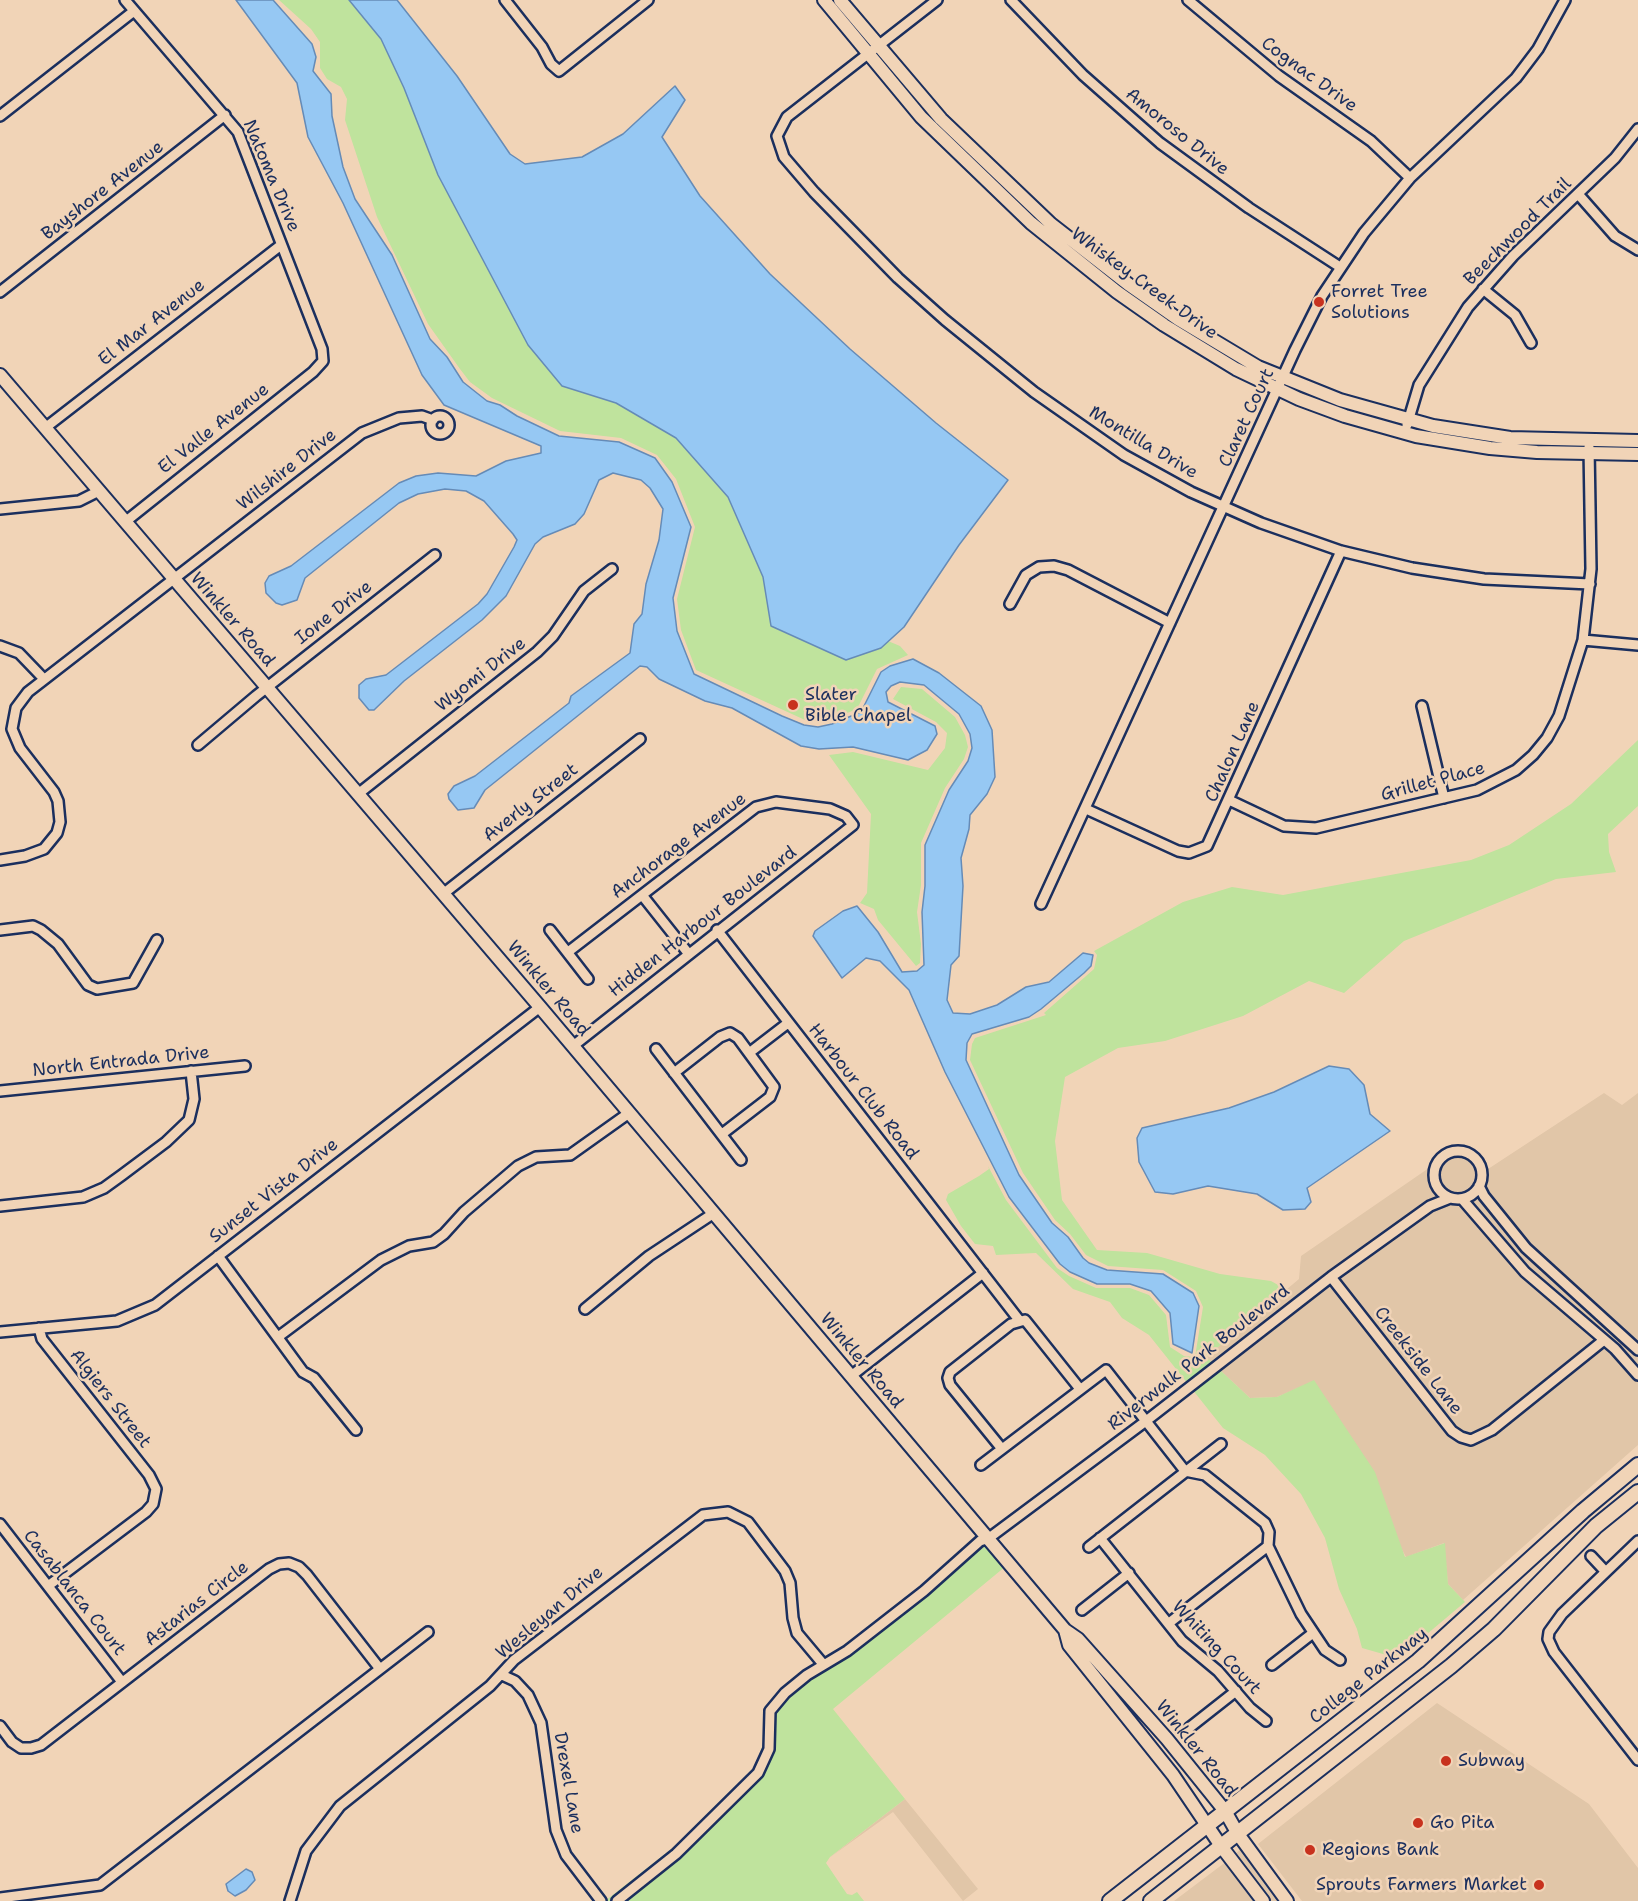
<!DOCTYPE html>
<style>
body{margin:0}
canvas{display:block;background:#f1d4b7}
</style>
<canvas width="1638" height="1901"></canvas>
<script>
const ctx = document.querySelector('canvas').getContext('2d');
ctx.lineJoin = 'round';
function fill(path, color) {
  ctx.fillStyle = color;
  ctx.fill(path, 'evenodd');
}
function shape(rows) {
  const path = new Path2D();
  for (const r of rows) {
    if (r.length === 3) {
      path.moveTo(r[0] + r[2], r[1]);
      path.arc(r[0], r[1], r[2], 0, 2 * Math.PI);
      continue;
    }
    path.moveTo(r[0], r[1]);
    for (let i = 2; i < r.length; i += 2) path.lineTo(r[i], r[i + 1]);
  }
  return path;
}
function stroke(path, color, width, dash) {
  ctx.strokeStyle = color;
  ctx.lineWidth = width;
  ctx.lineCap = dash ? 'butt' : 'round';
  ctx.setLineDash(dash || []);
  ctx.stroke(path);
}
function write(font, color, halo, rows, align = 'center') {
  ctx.font = font + ' "Shantell Sans",sans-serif';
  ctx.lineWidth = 5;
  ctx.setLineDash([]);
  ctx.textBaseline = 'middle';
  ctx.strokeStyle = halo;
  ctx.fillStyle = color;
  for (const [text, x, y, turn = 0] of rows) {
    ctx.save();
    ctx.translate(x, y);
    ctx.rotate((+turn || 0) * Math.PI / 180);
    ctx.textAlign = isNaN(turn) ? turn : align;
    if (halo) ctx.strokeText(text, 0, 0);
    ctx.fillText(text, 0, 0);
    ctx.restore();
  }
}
const built = shape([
 [1604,1093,1622,1105,1638,1093,1638,1445,1463,1600,1448,1584,1444,1543,1406,1557,1314,1381,1277,1397,1250,1398,1206,1357,1299,1279,1301,1256,1458,1148,1485,1171],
 [1437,1703,1589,1804,1638,1868,1638,1901,1302,1901,1258,1844],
 [905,1799,978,1889,963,1901,893,1812,829,1858],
 [1242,1848,1281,1901,1269,1901,1234,1855],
 [1227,1861,1257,1901,1174,1901]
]);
const green = shape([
 [279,0,349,0,381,39,404,88,562,386,616,403,676,438,728,497,763,577,771,626,880,648,888,641,900,646,908,655,877,669,857,709,830,720,805,720,696,670,681,630,677,599,695,527,676,479,657,455,621,438,560,431,492,398,470,382,460,369,428,324,377,217,345,120,347,99,341,87,327,79,320,68,320,42,311,29],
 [901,687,922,689,955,717,965,735,968,747,964,759,945,788,921,843,921,885,917,912,921,944,920,963,916,966,878,920,874,909,860,903,867,893,871,814,829,755,853,752,928,770,945,748,947,733,936,722,893,699],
 [1638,740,1638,806,1608,834,1609,852,1616,872,1556,879,1404,941,1344,993,1309,981,1243,1016,1165,1041,1118,1048,1065,1077,1055,1141,1062,1200,1097,1250,1147,1253,1220,1274,1271,1281,1287,1290,1206,1357,1250,1398,1277,1397,1314,1380,1375,1472,1405,1557,1445,1543,1448,1584,1465,1602,1401,1656,1390,1656,1362,1648,1357,1629,1339,1589,1325,1538,1301,1494,1265,1455,1223,1428,1149,1335,1122,1318,1110,1302,1073,1289,1036,1253,996,1255,993,1246,975,1244,961,1226,946,1200,948,1194,979,1176,989,1169,988,1166,1006,1200,1057,1268,1069,1276,1096,1288,1130,1288,1149,1295,1166,1315,1170,1347,1184,1356,1195,1357,1203,1307,1196,1291,1163,1270,1108,1266,1086,1255,1070,1234,1055,1220,1023,1173,970,1060,972,1044,975,1038,1046,1015,1044,1013,1094,969,1097,955,1094,951,1183,902,1232,887,1283,895,1471,860,1509,845,1571,804],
 [980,1535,1006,1566,833,1709,905,1799,830,1857,826,1863,847,1894,852,1895,857,1892,864,1901,605,1901,707,1821,752,1774,764,1742,773,1706,850,1647]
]);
const water = shape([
 [236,0,273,0,312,44,316,57,313,71,331,94,332,116,343,167,355,199,392,255,430,339,447,357,463,382,487,401,500,405,517,416,559,436,619,442,655,458,672,482,691,527,673,598,677,631,694,674,782,716,804,725,818,727,832,724,861,712,881,672,890,666,913,659,939,673,981,706,992,730,995,777,987,794,970,815,969,829,961,858,963,886,959,956,951,965,947,1000,953,1013,970,1014,997,1005,1026,987,1049,982,1083,953,1093,955,1091,966,1084,973,1041,1009,1029,1017,972,1034,967,1043,966,1060,1019,1175,1052,1223,1068,1237,1083,1258,1089,1263,1107,1270,1163,1274,1193,1293,1199,1306,1192,1353,1173,1344,1170,1313,1151,1291,1130,1284,1097,1284,1070,1272,1060,1264,1009,1197,945,1072,909,990,880,961,866,958,842,978,813,936,815,931,843,911,857,906,878,932,902,972,917,971,924,965,922,912,925,886,925,845,949,790,968,761,972,748,970,734,959,714,924,685,900,682,891,686,886,692,888,702,935,726,937,734,927,750,908,760,853,747,819,749,801,746,732,708,705,701,659,679,647,667,640,666,485,790,474,808,458,810,449,799,448,794,454,786,475,776,569,703,571,696,630,653,634,624,642,614,646,584,659,540,663,509,650,488,641,480,613,473,599,480,584,514,575,524,543,537,535,544,506,596,482,620,404,681,374,710,369,710,359,698,359,685,366,679,386,675,478,604,487,594,514,547,517,540,513,534,484,501,466,491,445,489,418,494,399,503,305,578,297,600,282,605,276,603,266,593,265,583,269,576,291,566,399,483,416,476,438,473,476,476,506,461,541,453,541,446,444,405,422,375,343,203,308,137,297,83,236,0],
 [349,0,397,0,457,76,510,154,525,164,582,157,623,134,675,86,685,100,662,137,700,196,770,274,850,349,936,423,1008,480,959,545,904,627,881,648,846,660,771,626,763,577,728,497,676,438,616,403,562,386,528,345,438,175,404,88,381,39,349,0],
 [1329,1066,1349,1069,1364,1085,1370,1114,1390,1131,1307,1188,1311,1202,1305,1209,1283,1210,1257,1194,1208,1186,1173,1194,1155,1192,1139,1162,1137,1138,1142,1128,1229,1108,1274,1092,1329,1066],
 [246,1869,252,1872,255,1880,246,1890,235,1896,228,1891,226,1884,246,1869]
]);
const street = shape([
 [125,0,238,132,322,349,323,361,313,372,125,522],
 [505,0,542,47,551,64,559,71,648,0],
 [937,0,787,117,777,136,784,157,814,192,898,278,945,320,1034,392,1124,455,1191,492,1261,523,1341,551,1412,568,1484,579,1590,584],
 [1011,0,1083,75,1160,143,1249,208,1340,267],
 [1188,0,1279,76,1371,141,1410,178],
 [0,116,134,11],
 [1578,194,1615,236,1638,250],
 [1483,289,1515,315,1531,343],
 [0,292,225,115],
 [440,425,9],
 [1407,425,1419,385,1468,307,1513,256,1615,158,1638,129],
 [45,428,281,245],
 [0,509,79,501,99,491],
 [1010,604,1026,575,1039,567,1054,566,1068,570,1170,623],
 [1583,640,1638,645],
 [0,646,19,653,44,679],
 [1422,706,1444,798],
 [198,745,256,696,435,555],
 [358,794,537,652,553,636,584,591,612,569],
 [1229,800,1284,826,1316,828,1477,790,1516,770,1533,755,1547,738,1559,716,1583,640,1591,569,1589,447],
 [1086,809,1178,851,1189,853,1207,846,1341,551],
 [0,860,25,856,44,849,57,833,60,822,58,801,54,792,20,748,12,729,16,708,28,692,362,433,399,418,422,416,433,420],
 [443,894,640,739],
 [642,895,688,953],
 [1041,904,1295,350,1322,296,1364,233,1410,178,1516,78,1538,49,1565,0],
 [0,930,33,926,41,930,58,944,88,985,97,989,133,983,157,940],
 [550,930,588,979],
 [717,930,1019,1320],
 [568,952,756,807,776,802,830,809,846,816,853,825,573,1046],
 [656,1049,741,1160],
 [749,1053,788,1023],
 [674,1073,720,1037,730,1033,738,1038,749,1053,774,1087,770,1097,722,1134],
 [0,1091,245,1066],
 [1458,1175,24],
 [1479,1186,1484,1196,1526,1248,1638,1350],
 [1462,1199,1525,1272,1615,1349,1638,1375],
 [0,1206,83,1197,104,1188,122,1175,166,1142,189,1120,194,1099,191,1071],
 [218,1256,303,1372,314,1378,356,1430],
 [1331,1277,1452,1431,1461,1437,1471,1440,1492,1430,1604,1340],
 [585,1309,649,1256,714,1213],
 [39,1328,42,1339,149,1475,156,1489,153,1504,146,1512,48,1586],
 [0,1332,117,1321,155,1305,540,1007],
 [278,1337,381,1260,409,1246,433,1242,444,1234,464,1212,518,1166,536,1157,570,1155,629,1113],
 [851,1376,983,1273],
 [1002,1449,950,1385,948,1378,950,1372,1011,1324,1025,1320,1080,1389],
 [981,1465,1106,1370,1185,1471,1205,1475,1265,1523,1269,1532,1268,1546,1301,1614,1325,1650,1340,1660],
 [0,1524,122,1682],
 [1100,1538,1182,1641,1218,1671,1250,1708,1266,1721],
 [1638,1541,1562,1614,1549,1632,1548,1639,1554,1652,1638,1760],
 [1089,1547,1221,1444],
 [1591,1556,1605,1571],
 [1082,1610,1129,1573],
 [1169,1623,1268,1546],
 [1272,1665,1313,1633],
 [502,1675,515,1681,528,1695,541,1723,556,1830,566,1855,601,1901],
 [0,1726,12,1742,21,1748,31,1748,41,1745,269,1569,279,1564,289,1563,299,1567,307,1575,380,1669],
 [1189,1728,1236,1691],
 [0,1898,100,1885,428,1632],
 [290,1901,306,1851,340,1806,490,1686,514,1660,703,1515,728,1512,748,1522,785,1571,790,1583,793,1618,797,1633,823,1664],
 [617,1901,676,1854,758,1773,769,1749,770,1711,785,1693,807,1675,847,1651,924,1591,980,1541,989,1538,1146,1421,1331,1277,1430,1206,1450,1198]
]);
const secondary = shape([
 [824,0,921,117,1031,223,1117,292,1164,325,1236,369,1299,399,1345,416,1416,436,1490,448,1537,452,1638,454],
 [840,0,941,119,1051,224,1128,284,1178,319,1258,367,1340,400,1433,426,1510,438,1638,441],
 [0,375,540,1007,1065,1630,1078,1639,1167,1739,1225,1811,1238,1834,1287,1901],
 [1065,1630,1069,1645,1173,1775,1221,1846,1263,1901]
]);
const primary = shape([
 [1110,1901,1418,1661,1583,1511,1638,1465],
 [1151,1901,1451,1666,1494,1629,1596,1526,1638,1492]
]);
const markers = [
 [1319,302,6,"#c8321e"],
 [793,705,6,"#c8321e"],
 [1446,1761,6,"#c8321e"],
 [1418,1823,6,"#c8321e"],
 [1310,1850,6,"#c8321e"],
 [1539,1885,6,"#c8321e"]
];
const streetNames = [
 ["Cognac Drive",1309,75,36],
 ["Amoroso Drive",1177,132,39],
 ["Natoma Drive",271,176,67],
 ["Bayshore Avenue",103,191,-38],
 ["Beechwood Trail",1518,232,-45],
 ["Whiskey Creek Drive",1144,284,36],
 ["El Mar Avenue",152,323,-38],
 ["Claret Court",1247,418,-65],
 ["El Valle Avenue",214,429,-38],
 ["Montilla Drive",1143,443,31],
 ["Wilshire Drive",287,470,-38],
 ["Ione Drive",334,613,-38],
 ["Winkler Road",232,620,49],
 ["Wyomi Drive",481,675,-38],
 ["Chalon Lane",1233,752,-66],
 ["Grillet Place",1433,782,-15],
 ["Averly Street",531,803,-38],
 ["Anchorage Avenue",679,846,-37],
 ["Hidden Harbour Boulevard",703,922,-38],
 ["Winkler Road",548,989,50],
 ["North Entrada Drive",121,1062,-6],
 ["Harbour Club Road",863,1092,52],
 ["Sunset Vista Drive",274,1191,-38],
 ["Riverwalk Park Boulevard",1199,1358,-38],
 ["Winkler Road",861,1361,50],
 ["Creekside Lane",1418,1361,52],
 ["Algiers Street",110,1399,52],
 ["Casablanca Court",74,1593,52],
 ["Astarias Circle",197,1604,-38],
 ["Wesleyan Drive",550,1613,-40],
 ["Whiting Court",1216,1648,47],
 ["College Parkway",1369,1676,-38],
 ["Winkler Road",1196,1749,51],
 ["Drexel Lane",568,1783,80]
];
const poiNames = [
 ["Forret Tree",1331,292],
 ["Solutions",1331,313],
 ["Slater",805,695],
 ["Bible Chapel",805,716],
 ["Subway",1458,1761],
 ["Go Pita",1430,1823],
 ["Regions Bank",1322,1850],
 ["Sprouts Farmers Market",1527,1885,"right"]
];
fill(built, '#e1c6a8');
fill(green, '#bfe39d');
fill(water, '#96c8f3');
stroke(water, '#658bb7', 1.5);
stroke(street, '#1b2f5e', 14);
stroke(secondary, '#1b2f5e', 16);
stroke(primary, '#1b2f5e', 18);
stroke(street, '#f1d4b7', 9);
stroke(secondary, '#f1d4b7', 12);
stroke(primary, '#f1d4b7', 14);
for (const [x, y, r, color] of markers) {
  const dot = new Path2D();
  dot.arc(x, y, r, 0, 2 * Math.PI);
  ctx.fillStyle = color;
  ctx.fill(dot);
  stroke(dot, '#f1d4b7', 2);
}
write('18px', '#1b2f5e', '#f1d4b7', streetNames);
write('18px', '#1b2f5e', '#f1d4b7', poiNames, 'left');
</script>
